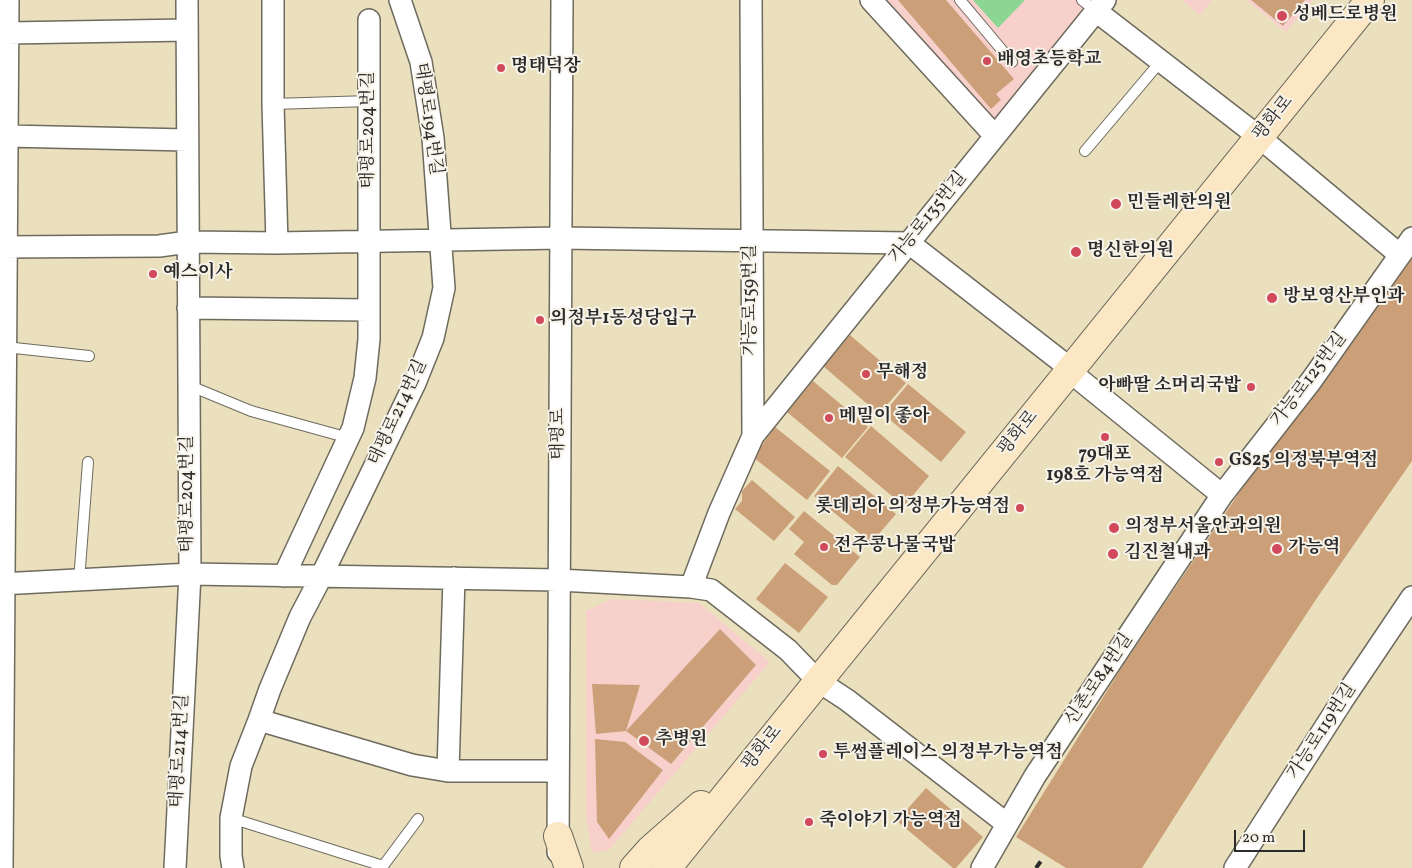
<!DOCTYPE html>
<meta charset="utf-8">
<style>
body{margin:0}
#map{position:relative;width:1412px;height:868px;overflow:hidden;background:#eae0bd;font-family:Vollkorn,serif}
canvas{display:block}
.scale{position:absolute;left:1234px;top:830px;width:71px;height:22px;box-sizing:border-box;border:2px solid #2b2b2b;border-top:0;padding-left:6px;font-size:15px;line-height:18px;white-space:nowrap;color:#2b2b2b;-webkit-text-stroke:4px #f7f3e8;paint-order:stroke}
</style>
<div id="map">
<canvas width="1412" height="868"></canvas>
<div class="scale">20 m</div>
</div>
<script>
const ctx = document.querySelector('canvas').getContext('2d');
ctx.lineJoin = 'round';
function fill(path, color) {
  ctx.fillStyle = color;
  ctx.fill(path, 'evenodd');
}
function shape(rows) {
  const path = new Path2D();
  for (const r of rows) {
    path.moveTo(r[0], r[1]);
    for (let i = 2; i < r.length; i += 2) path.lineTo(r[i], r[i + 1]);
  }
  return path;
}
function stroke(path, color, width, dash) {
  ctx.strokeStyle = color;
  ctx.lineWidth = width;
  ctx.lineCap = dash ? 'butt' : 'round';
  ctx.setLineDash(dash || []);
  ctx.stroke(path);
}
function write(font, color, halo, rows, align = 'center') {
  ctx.font = font + ' Vollkorn,"Noto Serif KR",serif';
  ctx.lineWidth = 4;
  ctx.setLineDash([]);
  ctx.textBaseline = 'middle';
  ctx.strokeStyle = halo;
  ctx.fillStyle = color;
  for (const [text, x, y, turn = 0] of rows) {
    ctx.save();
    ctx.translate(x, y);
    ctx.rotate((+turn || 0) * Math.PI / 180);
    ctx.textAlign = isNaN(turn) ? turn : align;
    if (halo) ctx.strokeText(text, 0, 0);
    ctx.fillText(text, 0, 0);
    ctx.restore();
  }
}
const built = shape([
 [881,0,1089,0,994,120],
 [1182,0,1212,0,1200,15],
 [1246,0,1313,0,1286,32],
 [611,599,699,603,770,662,608,851,592,852,586,819,586,611]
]);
const green = shape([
 [973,0,1025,0,998,28]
]);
const building = shape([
 [898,0,946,0,1014,79,996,94,1001,100,991,109],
 [1251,0,1305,0,1283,26],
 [1412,251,1412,461,1319,595,1228,733,1142,868,1066,868,1016,837,1122,667,1243,487],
 [850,335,906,383,879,414,823,366],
 [813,381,868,427,842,458,787,412],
 [908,384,966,432,941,462,883,414],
 [871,426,929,476,904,506,845,457],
 [775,427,830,471,807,500,753,457],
 [838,466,896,514,871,543,814,496],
 [752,480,795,517,774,541,735,509,742,501,742,491],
 [804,511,860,557,837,585,832,585,794,554,804,542,789,529],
 [785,563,828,597,799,633,756,599],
 [720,629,756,665,671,764,626,731],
 [592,684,640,685,626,731,596,734],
 [595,739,625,742,663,770,609,839,597,822],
 [926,788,983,837,956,868,953,868,897,821]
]);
const lane = shape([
 [960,0,1012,62],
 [1082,0,1096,11],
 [273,104,370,101],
 [1085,151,1161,61],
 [5,347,89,356],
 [188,385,251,411,349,438],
 [79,581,88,462],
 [231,818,383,866,418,819]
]);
const street = shape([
 [273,0,273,104,277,243],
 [871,0,995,136],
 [1096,11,1259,137,1400,255],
 [8,33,187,30],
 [7,136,187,140],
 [0,247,159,246,188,242,277,243,561,238,909,243,1071,369,1079,379,1222,495],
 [188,308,369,310],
 [753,436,1105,0],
 [284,576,353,428,365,378,369,339,369,20],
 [0,584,190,574,559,580,691,587,711,590,788,650,818,681,847,700,1007,824],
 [691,587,719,513,753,436,751,0],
 [259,720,412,765,448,771,558,771],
 [448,771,454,578],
 [558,852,562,0],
 [2,868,8,0],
 [175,868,190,574,187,0],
 [233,868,231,856,231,818,241,766,259,720,270,689,300,617,321,577,415,383,433,338,444,288,433,138,421,62,400,0],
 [982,868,1035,776,1222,495,1311,381,1412,238],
 [1235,868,1342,701,1412,597]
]);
const secondary = shape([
 [558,836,569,868],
 [634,868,650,850,701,805],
 [667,868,1370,0]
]);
const rail = shape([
 [1036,868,1041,861]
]);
const markers = [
 [1282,16,6,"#d1495b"],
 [987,61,5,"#d1495b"],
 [501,68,5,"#d1495b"],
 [1116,204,6,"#d1495b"],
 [1076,252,6,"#d1495b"],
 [153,274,5,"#d1495b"],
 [1272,298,6,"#d1495b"],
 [540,320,5,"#d1495b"],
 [866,374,5,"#d1495b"],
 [1251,387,5,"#d1495b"],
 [829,418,5,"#d1495b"],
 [1105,437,5,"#d1495b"],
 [1219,462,5,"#d1495b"],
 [1020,508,5,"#d1495b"],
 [1114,528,6,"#d1495b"],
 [824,547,5,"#d1495b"],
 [1277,549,6,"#d1495b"],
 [1113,554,6,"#d1495b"],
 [644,741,6,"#d1495b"],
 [823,754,5,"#d1495b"],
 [809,822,5,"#d1495b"]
];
const poiNames = [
 ["성베드로병원",1293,16],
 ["배영초등학교",997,61],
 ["명태덕장",511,68],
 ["민들레한의원",1127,204],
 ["명신한의원",1087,252],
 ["예스이사",163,274],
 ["방보영산부인과",1283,298],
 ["의정부1동성당입구",550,320],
 ["무해정",876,374],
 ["아빠딸 소머리국밥",1241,387,"right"],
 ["메밀이 좋아",839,418],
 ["79대포",1105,456,"center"],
 ["198호 가능역점",1105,477,"center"],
 ["GS25 의정북부역점",1229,462],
 ["롯데리아 의정부가능역점",1010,508,"right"],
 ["의정부서울안과의원",1125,528],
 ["전주콩나물국밥",834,547],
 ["가능역",1288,549],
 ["김진철내과",1124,554],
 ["추병원",655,741],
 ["투썸플레이스 의정부가능역점",833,754],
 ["죽이야기 가능역점",819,822]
];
const streetNames = [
 ["태평로194번길",427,119,82],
 ["평화로",1274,119,-51],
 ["태평로204번길",370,130,-90],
 ["가능로135번길",929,218,-51],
 ["가능로159번길",752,300,-90],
 ["가능로125번길",1310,380,-53],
 ["태평로214번길",399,413,-65],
 ["태평로",560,434,-90],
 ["평화로",1019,434,-51],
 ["태평로204번길",189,494,-90],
 ["신촌로84번길",1100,680,-56],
 ["가능로119번길",1323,732,-57],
 ["평화로",763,749,-51],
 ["태평로214번길",181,751,-87]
];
fill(built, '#f7d0cc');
fill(green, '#8bd693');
fill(building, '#cb9f78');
stroke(lane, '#6e6a5e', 12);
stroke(street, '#6e6a5e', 24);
stroke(secondary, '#6e6a5e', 30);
stroke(lane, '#fff', 10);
stroke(street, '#fff', 21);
stroke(secondary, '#fbe7c3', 28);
stroke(rail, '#2b2b2b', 4, [8, 4]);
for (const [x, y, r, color] of markers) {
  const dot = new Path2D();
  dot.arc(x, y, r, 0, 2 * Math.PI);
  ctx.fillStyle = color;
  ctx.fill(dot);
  stroke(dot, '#f7f3e8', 2);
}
write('bold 18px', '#2b2b2b', '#f7f3e8', poiNames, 'left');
write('18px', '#2b2b2b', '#f7f3e8', streetNames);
</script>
